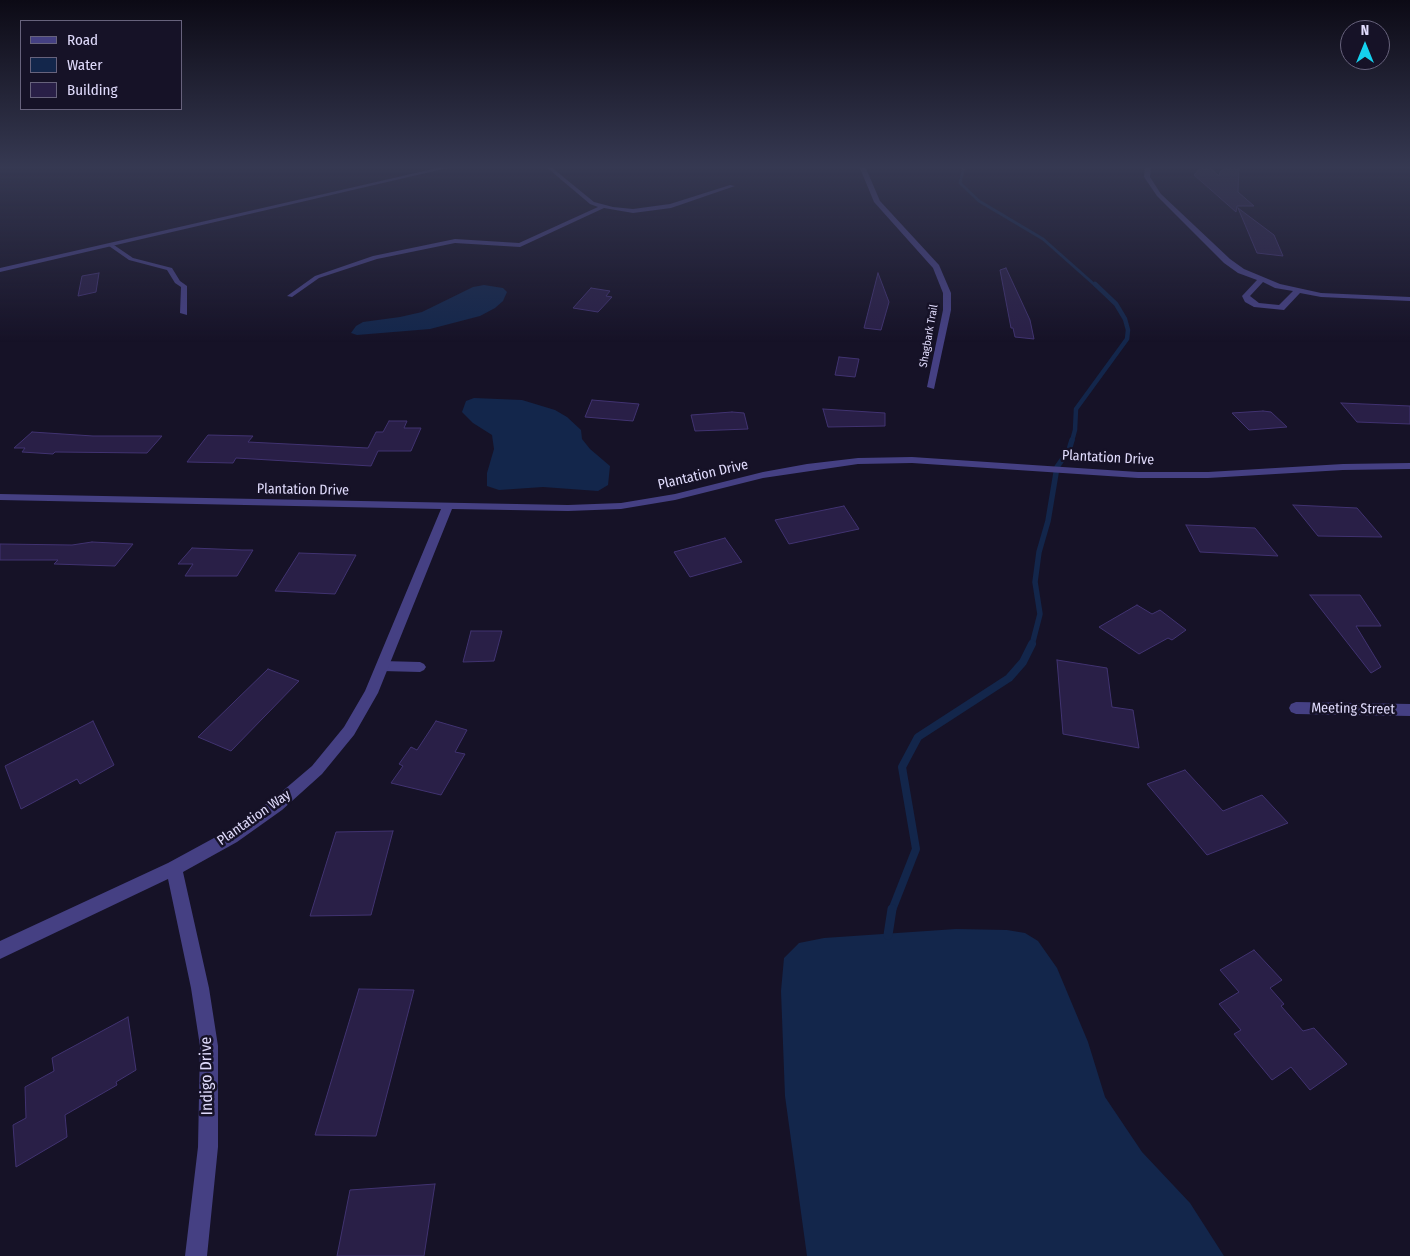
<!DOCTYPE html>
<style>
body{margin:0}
#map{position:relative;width:1410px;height:1256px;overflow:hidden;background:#161227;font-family:"Fira Sans Condensed",sans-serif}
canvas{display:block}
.legend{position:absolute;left:20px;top:20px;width:162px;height:90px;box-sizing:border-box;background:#161227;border:1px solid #67627c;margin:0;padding:6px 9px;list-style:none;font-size:15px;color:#e0dbfc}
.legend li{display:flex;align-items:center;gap:10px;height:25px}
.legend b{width:25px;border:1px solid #67627c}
.north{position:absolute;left:1340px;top:20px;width:50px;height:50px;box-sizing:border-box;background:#161227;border:1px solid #67627c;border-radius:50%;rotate:0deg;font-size:14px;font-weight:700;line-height:20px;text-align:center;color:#e0dbfc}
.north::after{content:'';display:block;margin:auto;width:18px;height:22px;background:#15d1ee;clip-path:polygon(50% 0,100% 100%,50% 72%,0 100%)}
</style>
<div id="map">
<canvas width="1410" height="1256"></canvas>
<ul class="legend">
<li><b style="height:6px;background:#454083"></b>Road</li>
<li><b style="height:14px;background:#13264b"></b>Water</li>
<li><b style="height:14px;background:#291f47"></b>Building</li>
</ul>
<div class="north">N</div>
</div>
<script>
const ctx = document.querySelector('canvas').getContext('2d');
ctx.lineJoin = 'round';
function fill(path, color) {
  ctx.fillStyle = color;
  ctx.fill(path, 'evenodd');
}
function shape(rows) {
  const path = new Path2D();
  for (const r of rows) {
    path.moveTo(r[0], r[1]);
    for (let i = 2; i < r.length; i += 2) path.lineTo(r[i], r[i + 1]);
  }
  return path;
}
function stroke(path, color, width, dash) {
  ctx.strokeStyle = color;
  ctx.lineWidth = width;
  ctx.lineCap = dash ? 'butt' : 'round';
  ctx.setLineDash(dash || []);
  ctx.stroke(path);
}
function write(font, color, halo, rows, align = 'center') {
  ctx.font = font + ' "Fira Sans Condensed",sans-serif';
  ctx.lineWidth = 5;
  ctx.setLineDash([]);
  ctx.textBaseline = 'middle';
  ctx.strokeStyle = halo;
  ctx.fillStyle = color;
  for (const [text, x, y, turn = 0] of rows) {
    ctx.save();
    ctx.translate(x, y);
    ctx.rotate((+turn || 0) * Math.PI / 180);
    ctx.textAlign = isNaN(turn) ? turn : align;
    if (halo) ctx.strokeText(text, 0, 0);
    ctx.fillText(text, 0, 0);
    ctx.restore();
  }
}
const water = shape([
 [484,285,503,288,507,292,503,301,495,308,480,316,430,329,357,335,351,333,356,326,363,322,400,317,422,312,473,287],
 [474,398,522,400,555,410,567,417,581,430,582,439,590,449,610,466,608,485,598,491,543,487,499,490,487,486,487,473,494,449,492,435,473,423,462,412,466,401],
 [956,929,1007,930,1025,933,1038,941,1057,968,1088,1042,1105,1097,1142,1152,1190,1203,1224,1256,807,1256,785,1096,781,991,784,958,799,943,824,938]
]);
const streamFar4 = shape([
 [964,166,960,183,979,201,1043,239,1096,286]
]);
const streamFar3 = shape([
 [1072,441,1075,430,1076,409,1127,339,1128,330,1125,319,1116,304,1095,284]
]);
const streamFar2 = shape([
 [1032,645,1040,614,1035,582,1039,552,1048,521,1057,467,1069,450,1072,440]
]);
const streamFar1 = shape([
 [892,910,916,849,902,767,918,737,1009,678,1023,662,1032,644]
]);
const stream = shape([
 [888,935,892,909]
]);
const building = shape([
 [1202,166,1208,166,1219,176,1220,172,1227,166,1239,166,1238,192,1254,206,1237,206,1236,212,1194,175,1202,166],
 [1238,208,1274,235,1283,256,1257,253,1238,208],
 [1006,268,1030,320,1034,339,1015,337,1013,328,1011,328,1000,270,1006,268],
 [99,273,96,292,78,296,82,276,99,273],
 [878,273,889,302,881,330,864,328,878,273],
 [591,288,610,291,606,296,612,297,598,312,573,308,591,288],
 [839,357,859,359,855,377,835,375,839,357],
 [592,400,639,404,633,421,585,417,592,400],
 [1341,403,1410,406,1410,424,1357,422,1341,403],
 [823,409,885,413,885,426,828,427,823,409],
 [1263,411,1271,412,1287,427,1249,430,1232,413,1263,411],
 [732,412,744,413,748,429,695,431,691,415,732,412],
 [389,421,407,421,404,428,421,428,411,451,378,451,371,466,236,458,233,463,187,462,208,435,253,436,248,442,368,448,376,432,383,432,389,421],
 [32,432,93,436,162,436,147,453,55,452,53,454,22,452,25,448,14,448,32,432],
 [1293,505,1357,508,1382,537,1318,536,1293,505],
 [844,506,859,529,789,544,775,520,844,506],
 [1186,525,1255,528,1278,556,1200,552,1186,525],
 [725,538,742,562,690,577,674,552,725,538],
 [92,542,133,544,115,566,54,564,58,560,0,560,0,544,72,545,92,542],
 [192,548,242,550,253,550,237,576,185,576,193,564,178,564,192,548],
 [299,553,356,555,335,594,275,591,299,553],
 [1310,595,1360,595,1381,626,1356,626,1381,667,1371,673,1310,595],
 [1137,605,1152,614,1160,610,1186,630,1172,640,1168,638,1139,654,1099,627,1137,605],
 [471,631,502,631,494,661,463,662,471,631],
 [1057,660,1107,668,1112,707,1133,710,1139,748,1063,734,1057,660],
 [268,669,299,681,231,751,198,737,268,669],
 [93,721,114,765,80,784,77,779,21,809,5,766,93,721],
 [436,721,467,730,455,752,465,754,441,795,391,783,403,766,399,764,411,747,417,750,436,721],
 [1185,770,1223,811,1262,795,1288,823,1207,855,1147,784,1185,770],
 [393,831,371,915,310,916,336,832,393,831],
 [1254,950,1282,980,1270,988,1284,1004,1281,1006,1303,1031,1314,1028,1347,1064,1310,1090,1291,1067,1272,1080,1234,1034,1241,1030,1219,1004,1239,992,1220,970,1254,950],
 [359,989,414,990,376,1136,315,1135,359,989],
 [128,1017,136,1070,116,1082,117,1085,65,1115,67,1137,16,1167,13,1125,26,1118,25,1087,54,1071,52,1058,128,1017],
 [435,1184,424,1256,337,1256,350,1190,435,1184]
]);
const service = shape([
 [545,166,550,166,594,202,613,207,633,209,670,204,730,185,735,186,671,208,633,213,604,208,520,247,455,243,377,259,319,278,292,297,287,296,315,276,373,256,455,239,519,243,598,207,590,204,545,166],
 [111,243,133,258,172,268,180,281,187,286,187,315,180,313,181,287,175,283,167,270,129,260,109,246,108,245,111,243],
 [382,661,420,662,424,664,426,667,424,670,420,672,382,671,378,669,376,666,378,663,382,661]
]);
const minor = shape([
 [859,166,865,166,880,201,939,265,951,293,951,310,934,389,927,387,943,310,943,293,933,268,874,202,859,166],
 [1145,166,1151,166,1150,177,1161,194,1230,259,1244,269,1280,284,1321,293,1410,297,1410,301,1321,297,1300,293,1284,310,1254,307,1245,302,1242,296,1257,280,1238,273,1224,263,1157,196,1144,177,1145,166],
 [1263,282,1275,288,1293,291,1279,305,1259,303,1250,296,1263,282],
 [912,457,1138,472,1208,472,1343,464,1410,463,1410,469,1343,470,1208,478,1138,478,912,463,858,464,763,478,675,500,621,509,568,511,452,509,378,693,354,735,322,774,282,810,237,842,183,872,209,988,218,1046,218,1147,207,1256,185,1256,198,1147,200,1046,191,988,168,879,0,959,0,941,168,863,225,832,272,800,312,766,344,727,365,691,441,509,0,500,0,494,568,505,621,503,675,494,763,472,807,464,858,458,912,457],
 [1296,702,1410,704,1410,716,1296,714,1291,712,1289,708,1291,704,1296,702]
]);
const tertiary = shape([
 [446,166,456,166,0,272,0,268,446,166]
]);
const farStreetnames = [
 ["Shagbark Trail",929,336,-80]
];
const streetNames = [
 ["Plantation Drive",1108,458,3],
 ["Plantation Drive",703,475,-13],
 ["Plantation Drive",303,490,1],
 ["Meeting Street",1353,709,1],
 ["Plantation Way",254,818,-35]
];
const nearStreetnames = [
 ["Indigo Drive",207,1076,-91]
];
fill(water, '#13264b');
stroke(streamFar4, '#13264b', 3);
stroke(streamFar3, '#13264b', 4.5);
stroke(streamFar2, '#13264b', 5.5);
stroke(streamFar1, '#13264b', 8);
stroke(stream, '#13264b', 9);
fill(building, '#291f47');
stroke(building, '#413371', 1);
fill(service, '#454083');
fill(minor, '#454083');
fill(tertiary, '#454083');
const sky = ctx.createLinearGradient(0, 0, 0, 342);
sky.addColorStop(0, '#0c0a15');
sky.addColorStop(0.49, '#363952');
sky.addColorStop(1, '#36395200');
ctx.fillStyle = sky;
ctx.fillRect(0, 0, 1410, 342);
write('11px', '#e0dbfc', '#161227', farStreetnames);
write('14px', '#e0dbfc', '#161227', streetNames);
write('16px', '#e0dbfc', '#161227', nearStreetnames);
</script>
